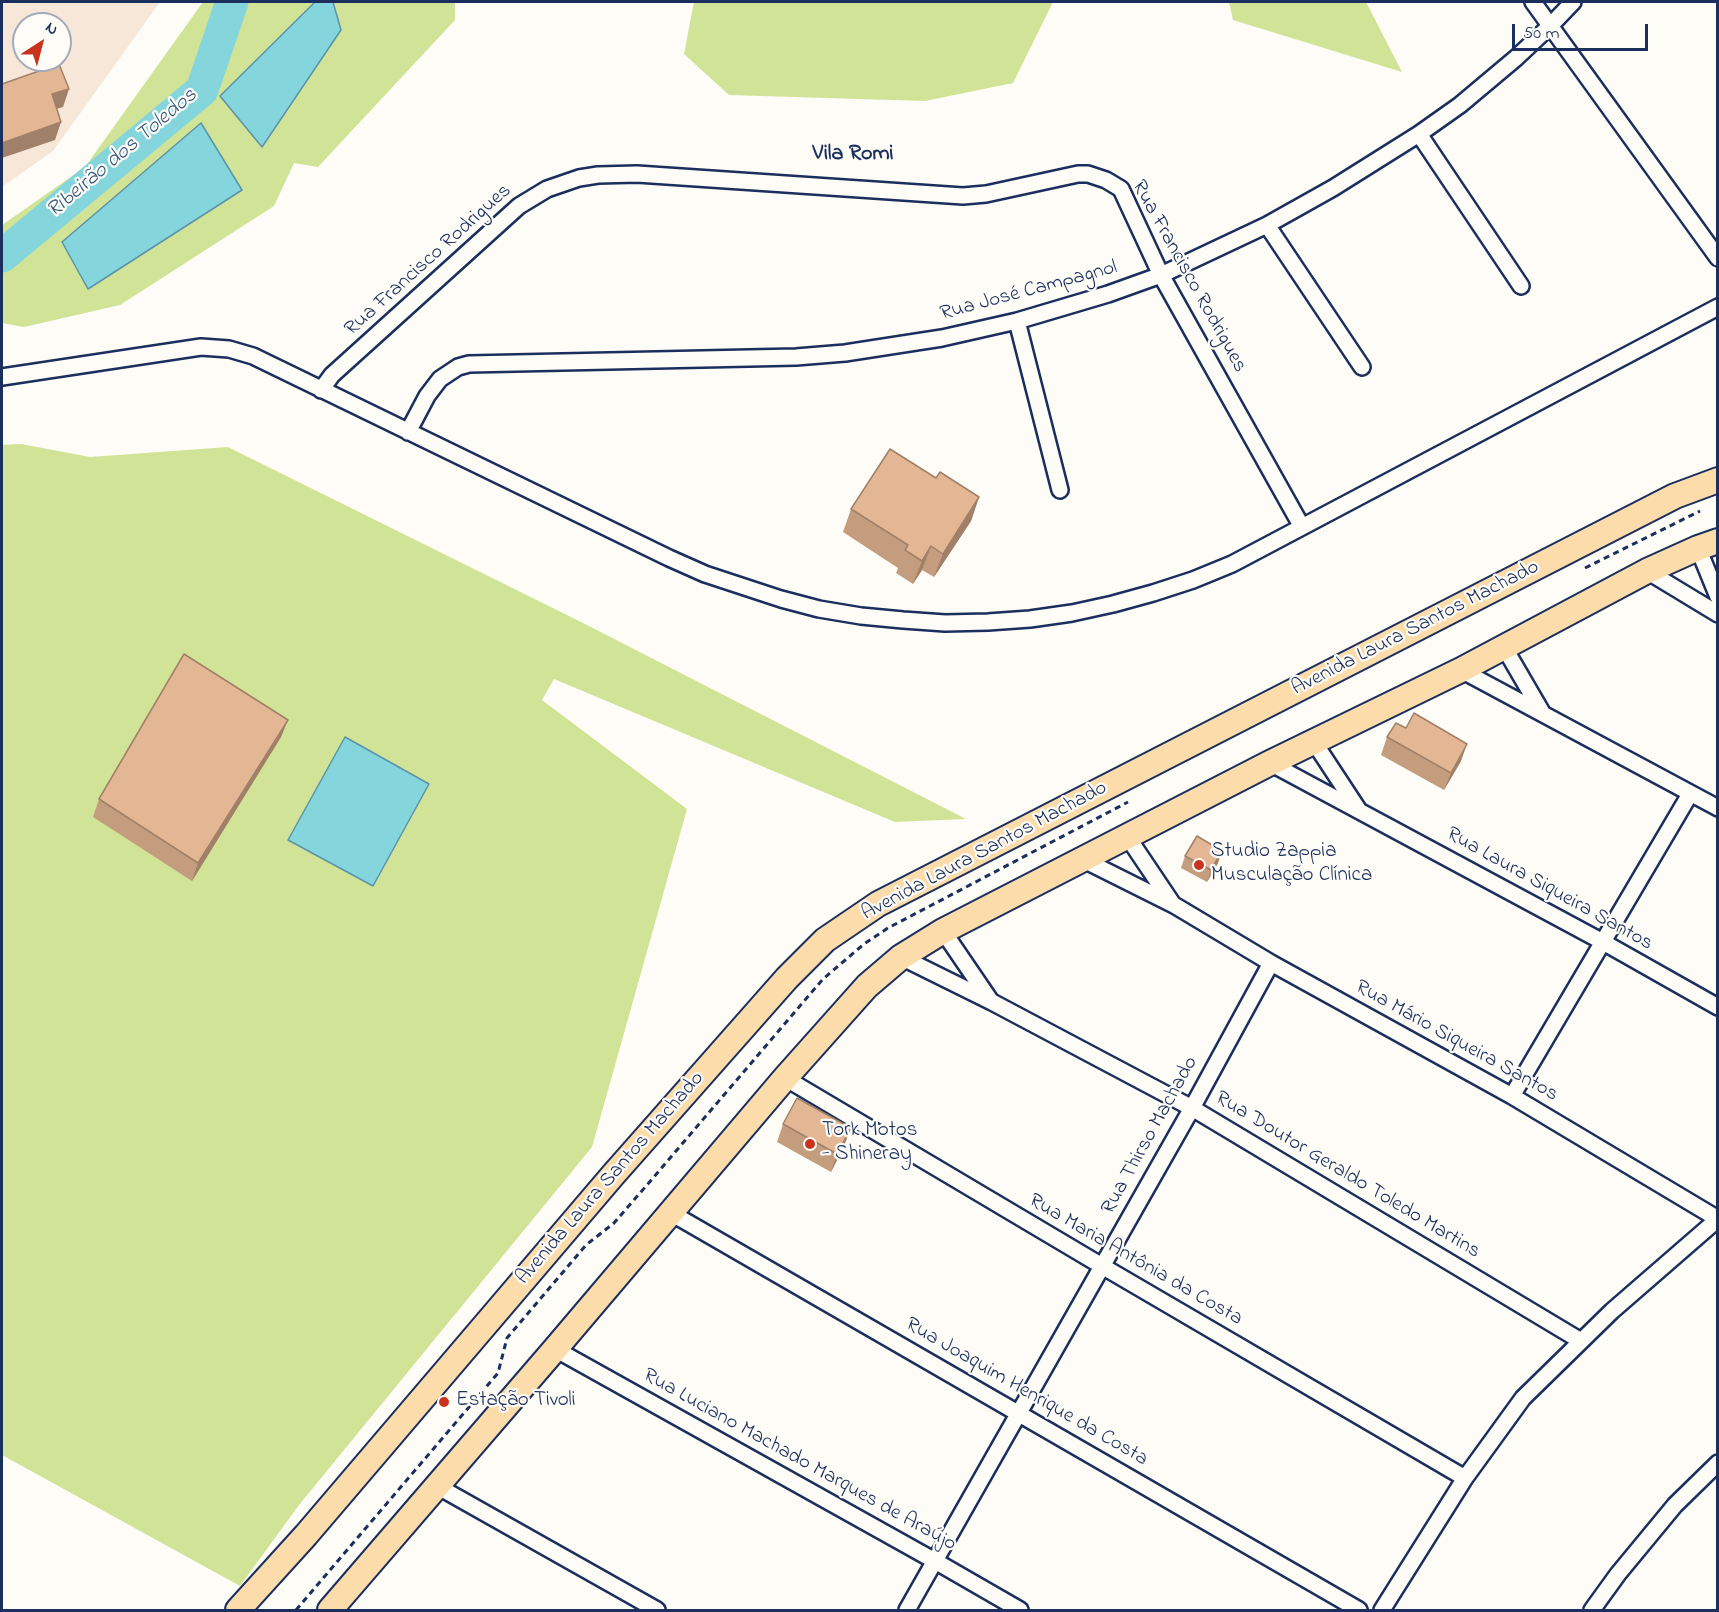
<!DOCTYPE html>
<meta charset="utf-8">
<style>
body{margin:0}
#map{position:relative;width:1719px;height:1612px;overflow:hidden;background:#fdfcf7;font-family:"Indie Flower",sans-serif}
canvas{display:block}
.frame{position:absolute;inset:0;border:3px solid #1b2f5e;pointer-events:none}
.north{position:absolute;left:12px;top:12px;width:60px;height:60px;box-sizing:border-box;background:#fdfcf7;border:2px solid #a3aaba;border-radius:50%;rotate:36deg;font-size:16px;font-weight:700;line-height:24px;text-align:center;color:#1b2f5e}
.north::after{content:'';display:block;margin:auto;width:21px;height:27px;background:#c8321e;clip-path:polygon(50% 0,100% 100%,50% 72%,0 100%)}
.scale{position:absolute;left:1512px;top:24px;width:136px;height:27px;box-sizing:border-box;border:3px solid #1b2f5e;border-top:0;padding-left:8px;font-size:18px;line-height:21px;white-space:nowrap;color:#1b2f5e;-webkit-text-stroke:4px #fdfcf7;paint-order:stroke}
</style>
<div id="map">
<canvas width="1719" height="1612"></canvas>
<div class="frame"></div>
<div class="north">N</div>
<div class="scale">50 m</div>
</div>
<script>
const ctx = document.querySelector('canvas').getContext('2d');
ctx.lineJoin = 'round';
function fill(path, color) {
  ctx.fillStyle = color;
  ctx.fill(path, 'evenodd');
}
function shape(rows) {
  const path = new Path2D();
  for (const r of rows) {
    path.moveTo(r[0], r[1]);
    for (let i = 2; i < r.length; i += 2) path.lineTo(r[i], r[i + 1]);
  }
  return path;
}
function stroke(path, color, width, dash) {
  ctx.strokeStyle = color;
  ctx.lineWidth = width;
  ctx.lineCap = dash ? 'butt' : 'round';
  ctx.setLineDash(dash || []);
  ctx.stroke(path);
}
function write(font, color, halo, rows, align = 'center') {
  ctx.font = font + ' "Indie Flower",sans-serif';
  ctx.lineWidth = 4.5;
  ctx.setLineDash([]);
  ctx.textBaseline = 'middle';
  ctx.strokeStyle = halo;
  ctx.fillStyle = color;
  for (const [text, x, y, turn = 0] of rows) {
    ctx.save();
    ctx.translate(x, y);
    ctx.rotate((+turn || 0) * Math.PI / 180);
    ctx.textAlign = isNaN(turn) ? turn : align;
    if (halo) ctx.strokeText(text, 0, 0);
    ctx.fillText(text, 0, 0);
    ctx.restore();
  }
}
const built = shape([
 [2,2,160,2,53,151,2,187],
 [24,24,60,24,60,60,24,60]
]);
const green = shape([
 [203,2,455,2,455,20,318,167,294,163,274,206,120,305,24,327,2,323,2,225,85,167],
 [694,2,1053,2,1013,83,925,101,729,95,684,54],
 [1229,2,1366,2,1402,72,1233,20],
 [21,444,90,457,228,447,585,624,966,819,895,822,554,679,542,700,687,809,592,1147,299,1505,240,1586,2,1455,2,445]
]);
const water = shape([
 [315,2,333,2,341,30,262,147,220,96,315,2],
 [201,123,242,190,88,289,62,242,201,123],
 [345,737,429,784,373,886,288,840,345,737]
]);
const river = shape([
 [2,256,202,90,232,2]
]);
const path = shape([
 [1585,568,1700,511],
 [296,1610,498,1373,507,1338,586,1245,614,1223,653,1178,823,979,864,944,888,928,1128,802]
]);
const street = shape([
 [1533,2,1718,258],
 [1419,134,1521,286],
 [1267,225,1362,367],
 [1017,321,1060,490],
 [2,377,201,347,229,349,253,356,669,558,705,574,781,599,819,609,861,616,903,620,945,623,988,622,1030,619,1072,613,1113,604,1153,593,1193,580,1232,564,1718,307],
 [321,390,332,375,519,206,547,189,579,178,598,175,637,174,963,196,986,194,1078,174,1088,174,1106,180,1121,189,1161,275,1302,527],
 [408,432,427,396,440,379,458,367,469,364,796,357,845,353,942,338,1017,321,1108,294,1161,275,1267,225,1333,188,1419,134,1460,105,1516,58,1550,26,1573,2],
 [1698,548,1718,597],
 [1647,571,1718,614],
 [1504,647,1543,714],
 [1461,670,1718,808],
 [1314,742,1358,809],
 [1270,763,1603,942,1718,1007],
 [1127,836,1172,903],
 [1082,859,1174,905,1271,963,1512,1096,1718,1219],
 [943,931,990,1000],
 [901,957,992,1002,1192,1108,1581,1341],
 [785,1078,1102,1266,1465,1478],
 [1512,1096,1690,794],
 [671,1213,1359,1610],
 [555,1349,935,1561,1020,1610],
 [437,1486,657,1610],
 [907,1610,1192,1108,1271,963],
 [1382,1610,1465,1478,1523,1398,1612,1311,1718,1219],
 [1592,1610,1618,1574,1675,1505,1718,1463]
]);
const primary = shape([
 [238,1610,306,1535,613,1175,787,978,825,940,878,904,1675,496,1718,480],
 [330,1610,555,1349,785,1078,867,986,901,957,943,931,1270,763,1461,670,1647,571,1698,548,1718,541]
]);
const wall = shape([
 [936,478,979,497,971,521,934,577,922,570,913,584,896,573,898,568,843,532,851,509],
 [228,683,281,737,192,881,93,817,99,799],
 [1387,737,1461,761,1444,790,1381,755],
 [1185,856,1218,863,1207,882,1181,868],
 [783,1124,844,1146,831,1172,777,1142]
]);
const shadedWall = shape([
 [69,89,63,107,46,112,52,94],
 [61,122,55,140,2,158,2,143],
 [979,497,971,521,934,577,943,554],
 [931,546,922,570,913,584,922,561],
 [288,720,281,737,192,881,198,863],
 [1467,744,1461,761,1444,790,1451,773],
 [1222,851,1218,863,1207,882,1211,870],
 [851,1128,844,1146,831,1172,837,1154]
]);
const building = shape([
 [59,64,69,89,52,94,61,122,2,143,2,84,59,64],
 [890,449,936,478,940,472,979,497,943,554,931,546,922,561,905,550,908,545,851,509,890,449],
 [184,654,288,720,198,863,99,799,184,654],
 [1414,713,1467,744,1451,773,1387,737,1396,723,1406,728,1414,713],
 [1197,836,1222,851,1211,870,1185,856,1197,836],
 [797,1098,851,1128,837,1154,783,1124,797,1098]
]);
const markers = [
 [1199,865,6,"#c8321e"],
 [810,1144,6,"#c8321e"],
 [444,1402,6,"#c8321e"]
];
const streetNames = [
 ["Rua Francisco Rodrigues",429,261,-42],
 ["Rua Francisco Rodrigues",1188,277,61],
 ["Rua José Campagnol",1029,292,-15],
 ["Avenida Laura Santos Machado",1416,629,-27],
 ["Avenida Laura Santos Machado",985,852,-28],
 ["Rua Laura Siqueira Santos",1549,890,29],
 ["Rua Mário Siqueira Santos",1456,1042,29],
 ["Rua Thirso Machado",1151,1136,-61],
 ["Rua Doutor Geraldo Toledo Martins",1347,1176,31],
 ["Avenida Laura Santos Machado",611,1179,-49],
 ["Rua Maria Antônia da Costa",1135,1261,30],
 ["Rua Joaquim Henrique da Costa",1026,1393,30],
 ["Rua Luciano Machado Marques de Araújo",799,1461,29]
];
const poiNames = [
 ["Studio Zappia",1211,853],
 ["Musculação Clínica",1211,877],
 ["Tork Motos",822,1132],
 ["- Shineray",822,1156],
 ["Estação Tivoli",456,1402]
];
const waterNames = [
 ["Ribeirão dos Toledos",123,154,-40]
];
const neighbourhoodNames = [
 ["Vila Romi",853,155]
];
fill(built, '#f6e7d9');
fill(green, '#d1e397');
fill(water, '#85d6dc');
stroke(water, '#5b93aa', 1.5);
stroke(river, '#85d6dc', 33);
stroke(street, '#1b2f5e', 20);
stroke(primary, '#1b2f5e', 28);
stroke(path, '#1b2f5e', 3, [6, 4.5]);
stroke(street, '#fdfcf7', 15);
stroke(primary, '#fddcac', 24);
fill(wall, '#c49d7f');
fill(shadedWall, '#a08068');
fill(building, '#e4b794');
stroke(building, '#a08068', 1.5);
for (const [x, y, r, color] of markers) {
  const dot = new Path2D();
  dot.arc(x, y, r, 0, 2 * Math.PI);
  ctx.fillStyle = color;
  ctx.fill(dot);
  stroke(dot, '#fdfcf7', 2);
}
write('21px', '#1b2f5e', '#fdfcf7', streetNames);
write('21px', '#1b2f5e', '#fdfcf7', poiNames, 'left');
write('italic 22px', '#36597e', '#fdfcf7', waterNames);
write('bold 22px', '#1b2f5e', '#fdfcf7', neighbourhoodNames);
</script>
